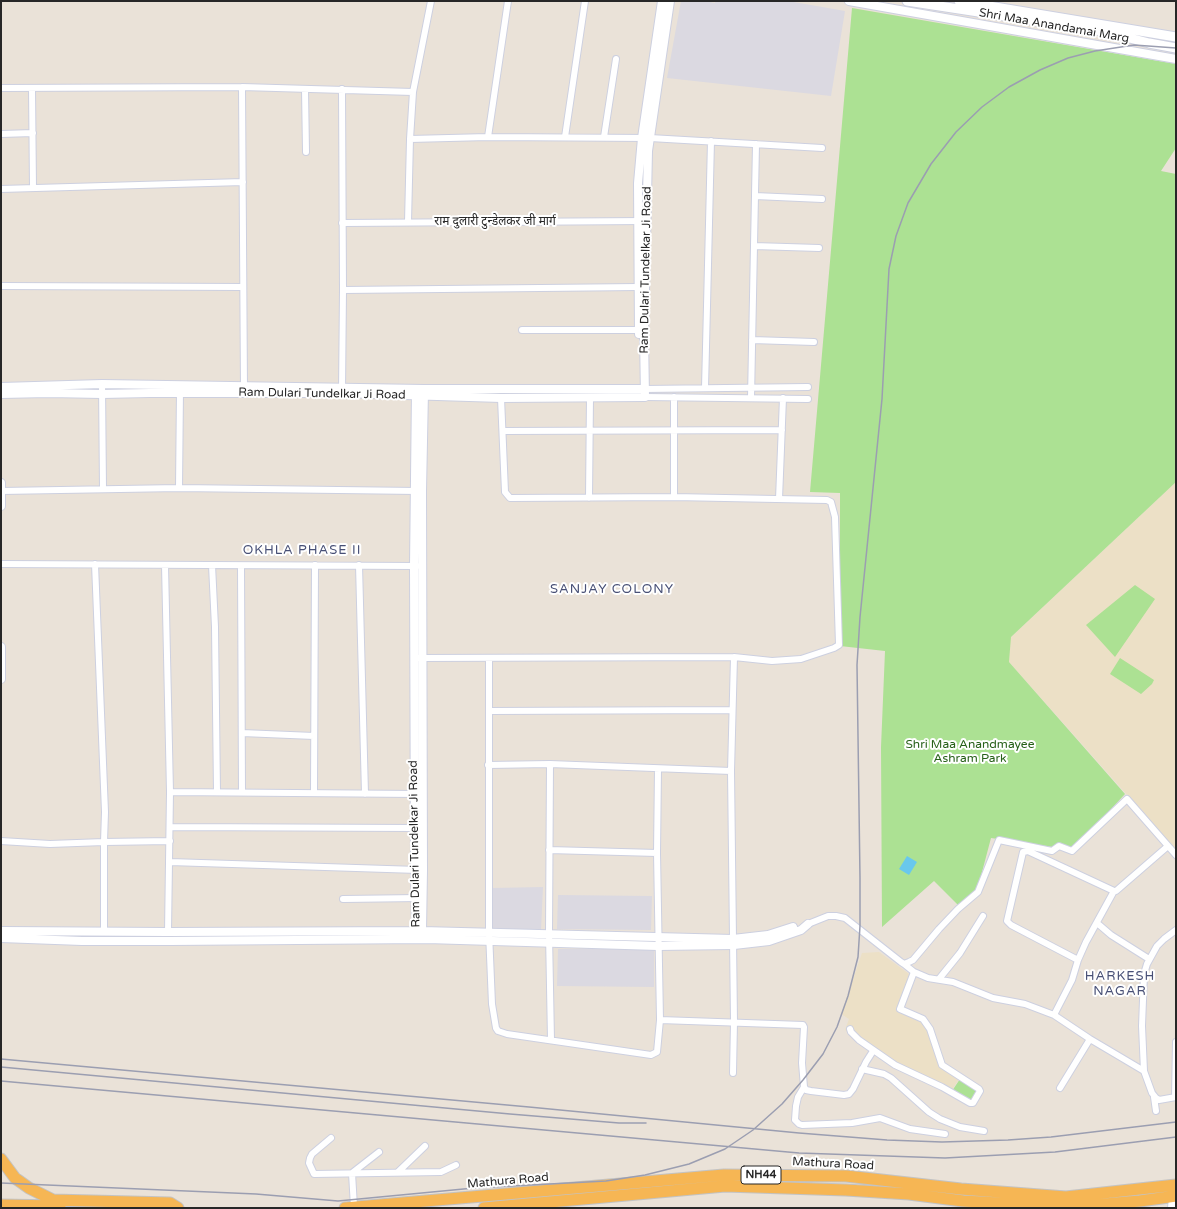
<!DOCTYPE html>
<meta charset="utf-8">
<style>
body{margin:0}
#map{position:relative;width:1177px;height:1209px;overflow:hidden;background:#eae2d8;font-family:"Varela Round",sans-serif}
canvas{display:block}
.frame{position:absolute;inset:0;border:2px solid #272727;pointer-events:none}
</style>
<div id="map">
<canvas width="1177" height="1209"></canvas>
<div class="frame"></div>
</div>
<script>
const ctx = document.querySelector('canvas').getContext('2d');
ctx.lineJoin = 'round';
function fill(path, color) {
  ctx.fillStyle = color;
  ctx.fill(path, 'evenodd');
}
function shape(rows) {
  const path = new Path2D();
  for (const r of rows) {
    path.moveTo(r[0], r[1]);
    for (let i = 2; i < r.length; i += 2) path.lineTo(r[i], r[i + 1]);
  }
  return path;
}
function stroke(path, color, width, dash) {
  ctx.strokeStyle = color;
  ctx.lineWidth = width;
  ctx.lineCap = dash ? 'butt' : 'round';
  ctx.setLineDash(dash || []);
  ctx.stroke(path);
}
function write(font, color, halo, rows, align = 'center') {
  ctx.font = font + ' "Varela Round","Noto Sans Devanagari",sans-serif';
  ctx.lineWidth = 4;
  ctx.setLineDash([]);
  ctx.textBaseline = 'middle';
  ctx.strokeStyle = halo;
  ctx.fillStyle = color;
  for (const [text, x, y, turn = 0] of rows) {
    ctx.save();
    ctx.translate(x, y);
    ctx.rotate((+turn || 0) * Math.PI / 180);
    ctx.textAlign = isNaN(turn) ? turn : align;
    if (halo) ctx.strokeText(text, 0, 0);
    ctx.fillText(text, 0, 0);
    ctx.restore();
  }
}
const industrial = shape([
 [681,1,705,1,715,3,715,1,788,1,845,11,831,96,667,78],
 [543,887,541,930,491,929,492,888],
 [558,895,652,896,651,930,557,929],
 [558,949,654,949,654,987,557,986]
]);
const education = shape([
 [1176,482,1176,850,1009,662,1010,638],
 [879,952,909,974,898,1011,922,1020,927,1030,940,1066,960,1078,951,1091,895,1068,845,1030,849,1019,841,1014,862,953]
]);
const green = shape([
 [852,8,1176,64,1176,148,1161,171,1176,174,1176,482,1011,637,1009,662,1125,794,1073,850,991,838,977,891,959,906,934,881,882,927,881,747,885,651,840,646,840,493,810,492],
 [1135,585,1155,599,1115,657,1086,625],
 [1120,658,1154,680,1152,684,1141,694,1110,674],
 [960,1079,977,1091,972,1100,952,1091]
]);
const water = shape([
 [907,856,917,862,909,875,899,869]
]);
const minor = shape([
 [242,87,244,390],
 [1,88,242,87,413,92],
 [32,88,33,188],
 [305,89,306,152],
 [1,134,33,133],
 [488,137,508,1],
 [565,137,585,1],
 [604,137,616,59],
 [410,139,488,137,650,138,822,148],
 [1,189,243,182],
 [755,196,822,199],
 [408,222,410,139,413,92,431,1],
 [342,223,647,221],
 [754,246,819,248],
 [1,286,243,287],
 [343,290,639,287],
 [522,330,639,330],
 [752,340,814,342],
 [102,384,103,489],
 [705,388,711,141],
 [644,389,808,387],
 [342,392,343,290,342,89],
 [645,397,808,399],
 [674,397,674,497],
 [751,398,756,144],
 [503,431,782,430],
 [179,488,180,390],
 [1,491,179,488,418,491],
 [589,498,590,397],
 [779,499,783,398],
 [1,564,417,566],
 [95,564,105,812,104,842,170,841],
 [165,565,170,792,168,932],
 [212,565,215,627,217,792],
 [359,565,365,794],
 [241,566,242,792],
 [419,658,734,657,772,661,801,659,834,648,839,645,835,517,831,502,827,500,674,497,510,498,505,492,501,398],
 [489,658,489,932,492,1004,496,1028,498,1031,507,1034,651,1055,657,1052,660,1020,657,853,658,769],
 [489,711,732,710],
 [242,733,314,736],
 [550,764,549,934,551,1040],
 [488,765,550,764,731,771],
 [170,792,418,794],
 [314,792,315,565],
 [170,827,415,828],
 [1,841,50,844,104,842,104,931],
 [549,850,657,853],
 [170,862,418,870],
 [343,899,419,898],
 [1097,923,1111,935,1149,959],
 [808,924,828,916,836,916,845,918,901,962,904,964,909,962,913,960,939,929,958,909,978,892,999,840,1052,851,1059,846,1072,851,1127,799,1176,855],
 [1078,960,1011,925,1007,921,1023,852,1028,851,1114,891],
 [904,964,914,972,928,978,953,982,993,998,1025,1004,1054,1015,1090,1039,1144,1071,1152,1093,1156,1098,1159,1100,1176,1097],
 [939,979,960,953,983,916],
 [1054,1015,1072,980,1078,960,1086,942,1114,891,1116,891,1168,846],
 [660,1020,803,1025,804,1027,802,1063,804,1087,806,1090,811,1091,844,1095,849,1094,853,1089,866,1062,873,1051],
 [850,1029,851,1032,859,1040,895,1065,942,1087,970,1103,973,1103,980,1091,979,1089,942,1065,930,1029,923,1019,900,1009,914,972],
 [862,1069,884,1074,891,1078,929,1112,940,1119,960,1127,984,1131],
 [1144,1071,1142,1026,1144,974,1147,964,1157,946,1164,939,1176,930],
 [733,1073,734,1022,731,771,734,657],
 [804,1087,798,1097,796,1106,795,1120,799,1124,802,1125,852,1123,880,1118,910,1129,945,1134],
 [1060,1088,1090,1039],
 [1154,1097,1156,1111],
 [1175,1097,1176,1042],
 [331,1138,312,1154,310,1158,309,1163,314,1174,441,1172,456,1165],
 [398,1172,425,1146],
 [354,1207,352,1173,379,1152]
]);
const tertiary = shape([
 [849,1,1176,59],
 [639,334,638,183,642,138,662,1],
 [1,387,102,384,424,389,644,389],
 [416,391,414,566,415,870,416,931,417,935],
 [1,394,49,393,102,394,150,393,342,393,501,398,645,397,644,335,648,151,670,1],
 [1,483,1,506],
 [1,647,1,679],
 [1,931,168,932,422,931,733,939,768,935,793,927],
 [420,935,422,931,423,870,422,491,424,391],
 [1,938,82,941,169,941,427,939,658,946,734,945,769,941,801,930,808,924],
 [1172,1208,1173,1197]
]);
const secondary = shape([
 [907,1,1102,31,1149,43,1176,48],
 [959,1,1176,37]
]);
const trunk = shape([
 [1,1159,15,1178,29,1188,53,1200,170,1203,178,1208],
 [1,1205,60,1206],
 [345,1208,724,1175,846,1176,961,1189,1066,1197,1176,1185],
 [484,1208,725,1186,846,1190,909,1194,963,1201,1070,1207,1140,1201,1176,1196]
]);
const rail = shape([
 [1,1059,529,1107,799,1133,887,1140,942,1142,1008,1140,1051,1137,1176,1122],
 [1,1067,510,1114,619,1123,646,1123],
 [1,1081,799,1153,945,1158,1055,1152,1176,1137],
 [1,1183,256,1194,338,1201,474,1188,606,1181,645,1175,689,1164,725,1149,753,1130,782,1104,803,1080,823,1054,837,1027,848,996,858,957,860,926,860,878,857,665,860,617,882,399,889,269,896,236,908,203,931,164,956,132,982,107,1009,87,1040,70,1068,58,1095,51,1134,45,1176,48]
]);
const shields = [
 [761,1175,40]
];
const shieldNames = [
 ["NH44",761,1175]
];
const streetNames = [
 ["Shri Maa Anandamai Marg",1054,26,10],
 ["राम दुलारी टुन्डेलकर जी मार्ग",495,222],
 ["Ram Dulari Tundelkar Ji Road",646,270,-89],
 ["Ram Dulari Tundelkar Ji Road",322,394,1],
 ["Ram Dulari Tundelkar Ji Road",415,844,-91],
 ["Mathura Road",833,1164,3],
 ["Mathura Road",508,1181,-5]
];
const parkNames = [
 ["Shri Maa Anandmayee",970,745],
 ["Ashram Park",970,759]
];
const neighbourhoodNames = [
 ["OKHLA PHASE II",302,551],
 ["SANJAY COLONY",612,590],
 ["HARKESH",1120,977],
 ["NAGAR",1120,992]
];
fill(industrial, '#dbd9e1');
fill(education, '#ece0c6');
fill(green, '#ace193');
fill(water, '#69c8ed');
stroke(minor, '#cdd0e0', 8);
stroke(tertiary, '#cdd0e0', 10);
stroke(secondary, '#cdd0e0', 11);
stroke(trunk, '#c3c3c3', 13);
stroke(minor, '#fff', 6);
stroke(tertiary, '#fff', 8);
stroke(secondary, '#fff', 9);
stroke(trunk, '#f6b654', 11);
stroke(rail, '#9b9eb1', 1.5);
for (const [x, y, w] of shields) {
  const box = new Path2D();
  box.roundRect(x - w / 2, y - 9, w, 18, 3);
  ctx.fillStyle = '#fff';
  ctx.fill(box);
  stroke(box, '#272727', 1);
}
write('bold 11px', '#272727', null, shieldNames);
write('12px', '#272727', '#fff', streetNames);
write('12px', '#276119', '#fff', parkNames);
ctx.letterSpacing = '1px';
write('13px', '#485076', '#fff', neighbourhoodNames);
ctx.letterSpacing = '0px';
</script>
